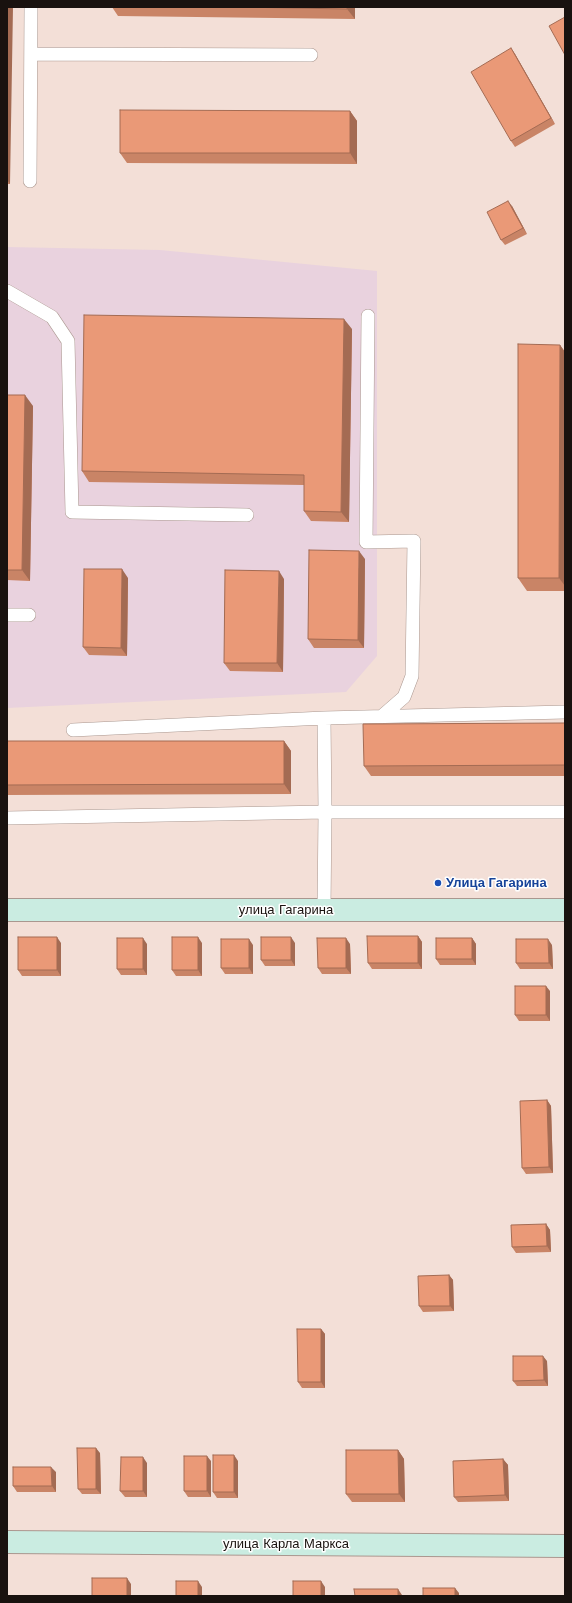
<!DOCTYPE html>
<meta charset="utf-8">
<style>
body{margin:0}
#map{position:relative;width:572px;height:1603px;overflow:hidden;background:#f3dfd7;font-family:"Work Sans",sans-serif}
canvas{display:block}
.frame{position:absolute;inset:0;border:8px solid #19120f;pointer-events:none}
</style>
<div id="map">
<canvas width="572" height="1603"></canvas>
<div class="frame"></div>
</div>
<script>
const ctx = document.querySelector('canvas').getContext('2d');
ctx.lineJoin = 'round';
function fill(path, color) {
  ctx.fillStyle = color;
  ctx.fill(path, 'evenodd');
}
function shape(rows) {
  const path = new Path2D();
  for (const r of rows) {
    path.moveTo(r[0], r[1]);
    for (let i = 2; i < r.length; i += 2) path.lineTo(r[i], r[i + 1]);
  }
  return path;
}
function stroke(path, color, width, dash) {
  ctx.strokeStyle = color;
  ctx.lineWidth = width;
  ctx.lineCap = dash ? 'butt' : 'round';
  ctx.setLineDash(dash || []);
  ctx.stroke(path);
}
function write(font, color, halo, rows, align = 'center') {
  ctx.font = font + ' "Work Sans",sans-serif';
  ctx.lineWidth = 3;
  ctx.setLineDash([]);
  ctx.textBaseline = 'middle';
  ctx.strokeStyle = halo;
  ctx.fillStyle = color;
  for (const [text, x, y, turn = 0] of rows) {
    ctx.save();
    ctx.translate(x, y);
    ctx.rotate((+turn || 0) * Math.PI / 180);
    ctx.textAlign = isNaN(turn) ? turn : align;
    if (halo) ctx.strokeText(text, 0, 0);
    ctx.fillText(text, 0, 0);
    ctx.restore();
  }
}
const industrial = shape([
 [7,247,160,250,377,271,377,656,346,692,7,708]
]);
const lane = shape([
 [32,54,311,55],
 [30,181,31,7],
 [7,291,52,317,68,341,72,512,247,515],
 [368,316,366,542,414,541,412,676,404,697,381,717],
 [7,615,29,615],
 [324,718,325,812,565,812],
 [73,730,324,718,565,712],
 [7,818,325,812,324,910]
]);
const secondary = shape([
 [7,910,565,910],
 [7,1542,565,1546]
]);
const wall = shape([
 [7,7,10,184,7,184],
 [112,7,355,7,355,19,118,16],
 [511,48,515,54,555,124,515,147,511,141],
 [350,111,357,121,357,164,127,163,120,153],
 [512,206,527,234,505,245,501,240],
 [352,329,349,522,311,521,304,511,304,485,89,482,82,471],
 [560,345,565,352,565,591,527,591,518,578],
 [7,395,33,406,30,581,7,580],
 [365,559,364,648,314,648,308,639],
 [128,578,127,656,89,655,83,647],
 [284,579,283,672,230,671,224,663],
 [565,723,565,776,371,776,364,766],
 [7,741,284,741,291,751,291,794,7,795],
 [418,936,422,942,422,969,372,969,368,963],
 [472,938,476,944,476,965,440,965,436,959],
 [61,943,61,976,22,976,18,970],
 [202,943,202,976,176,976,172,970],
 [295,943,295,966,265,966,261,960],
 [147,944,147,975,121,975,117,969],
 [350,944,351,974,322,974,318,968],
 [253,945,253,974,225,974,221,968],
 [552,945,553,969,520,969,516,963],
 [550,991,550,1021,519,1021,515,1015],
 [547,1100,551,1106,553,1173,526,1174,522,1168],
 [546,1224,550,1230,551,1252,516,1253,512,1247],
 [449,1275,453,1280,454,1311,423,1312,419,1306],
 [321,1329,325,1334,325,1388,302,1388,298,1382],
 [547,1361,548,1386,517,1386,513,1381],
 [398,1450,404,1459,405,1502,352,1502,346,1494],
 [100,1453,101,1494,82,1494,78,1489],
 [503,1459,508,1465,509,1501,458,1502,454,1497],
 [211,1461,211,1497,188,1497,184,1491],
 [238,1461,238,1498,217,1498,213,1492],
 [147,1463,147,1497,125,1497,120,1491],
 [56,1472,56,1492,17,1492,13,1486]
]);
const shadedWall = shape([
 [7,7,13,7,10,184,7,180],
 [347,7,355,7,355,19,347,9],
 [511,48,515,54,555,124,551,118],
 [350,111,357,121,357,164,350,153],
 [508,201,512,206,527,234,523,228],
 [344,319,352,329,349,522,341,512],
 [560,345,565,352,565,586,559,578],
 [25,395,33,406,30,581,22,570],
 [359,551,365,559,364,648,358,640],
 [122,569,128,578,127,656,121,648],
 [279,571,284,579,283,672,277,663],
 [284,741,291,751,291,794,284,784],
 [418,936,422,942,422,969,418,963],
 [57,937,61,943,61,976,57,970],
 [198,937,202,943,202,976,198,970],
 [291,937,295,943,295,966,291,960],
 [143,938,147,944,147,975,143,969],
 [346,938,350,944,351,974,346,968],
 [472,938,476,944,476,965,472,959],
 [249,939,253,945,253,974,249,968],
 [548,939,552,945,553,969,549,963],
 [546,986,550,991,550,1021,546,1015],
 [547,1100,551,1106,553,1173,549,1167],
 [546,1224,550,1230,551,1252,547,1246],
 [449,1275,453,1280,454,1311,450,1306],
 [321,1329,325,1334,325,1388,321,1382],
 [543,1356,547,1361,548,1386,544,1380],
 [96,1448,100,1453,101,1494,96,1489],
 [398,1450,404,1459,405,1502,399,1494],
 [234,1455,238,1461,238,1498,234,1492],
 [207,1456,211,1461,211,1497,207,1491],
 [143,1457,147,1463,147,1497,143,1491],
 [503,1459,508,1465,509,1501,505,1495],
 [51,1467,56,1472,56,1492,52,1486],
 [127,1578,131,1584,131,1596,127,1596],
 [198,1581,202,1587,202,1596,198,1596],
 [321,1581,325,1587,325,1596,321,1596],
 [455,1588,459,1593,459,1596,455,1596],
 [398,1589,402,1595,402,1596,398,1596]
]);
const building = shape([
 [238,7,347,7,347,9,238,7],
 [565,17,565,55,549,26,565,17],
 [511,48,551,118,511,141,471,72,511,48],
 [120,110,350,111,350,153,120,153,120,110],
 [508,201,523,228,501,240,487,212,508,201],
 [84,315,344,319,341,512,304,511,304,475,82,471,84,315],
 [518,344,560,345,559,578,518,578,518,344],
 [7,395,25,395,22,570,7,570,7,395],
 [309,550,359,551,358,640,308,639,309,550],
 [84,569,122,569,121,648,83,647,84,569],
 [225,570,279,571,277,663,224,663,225,570],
 [565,723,565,765,364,766,363,724,565,723],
 [7,741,284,741,284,784,7,785,7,741],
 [367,936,418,936,418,963,368,963,367,936],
 [18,937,57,937,57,970,18,970,18,937],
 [172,937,198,937,198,970,172,970,172,937],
 [261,937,291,937,291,960,261,960,261,937],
 [117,938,143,938,143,969,117,969,117,938],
 [317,938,346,938,346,968,318,968,317,938],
 [436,938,472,938,472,959,436,959,436,938],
 [221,939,249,939,249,968,221,968,221,939],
 [516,939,548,939,549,963,516,963,516,939],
 [515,986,546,986,546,1015,515,1015,515,986],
 [547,1100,549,1167,522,1168,520,1101,547,1100],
 [546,1224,547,1246,512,1247,511,1225,546,1224],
 [449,1275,450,1306,419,1306,418,1276,449,1275],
 [297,1329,321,1329,321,1382,298,1382,297,1329],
 [513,1356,543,1356,544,1380,513,1381,513,1356],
 [77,1448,96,1448,96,1489,78,1489,77,1448],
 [346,1450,398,1450,399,1494,346,1494,346,1450],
 [213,1455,234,1455,234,1492,213,1492,213,1455],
 [184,1456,207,1456,207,1491,184,1491,184,1456],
 [121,1457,143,1457,143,1491,120,1491,121,1457],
 [503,1459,505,1495,454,1497,453,1461,503,1459],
 [13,1467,51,1467,52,1486,13,1486,13,1467],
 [92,1578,127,1578,127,1596,92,1596,92,1578],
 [176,1581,198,1581,198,1596,176,1596,176,1581],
 [293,1581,321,1581,321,1596,293,1596,293,1581],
 [423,1588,455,1588,455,1596,423,1596,423,1588],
 [354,1589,398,1589,398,1596,355,1596,354,1589]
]);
const markers = [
 [438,883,4,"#1a4fb4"]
];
const transitNames = [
 ["Улица Гагарина",446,883]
];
const streetNames = [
 ["улица Гагарина",286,910],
 ["улица Карла Маркса",286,1544]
];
fill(industrial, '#e9d2de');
stroke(lane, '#aa978f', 14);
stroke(secondary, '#aa978f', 24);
stroke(lane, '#fff', 13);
stroke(secondary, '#caece1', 22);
fill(wall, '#c98466');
fill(shadedWall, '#a46b53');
fill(building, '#ea9977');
stroke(building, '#a46b53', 1);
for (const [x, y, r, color] of markers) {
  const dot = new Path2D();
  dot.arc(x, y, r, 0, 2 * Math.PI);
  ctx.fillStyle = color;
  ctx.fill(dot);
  stroke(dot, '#fff', 1.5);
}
write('bold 13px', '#164399', '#fff', transitNames, 'left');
write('13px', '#19120f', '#fff', streetNames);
</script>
